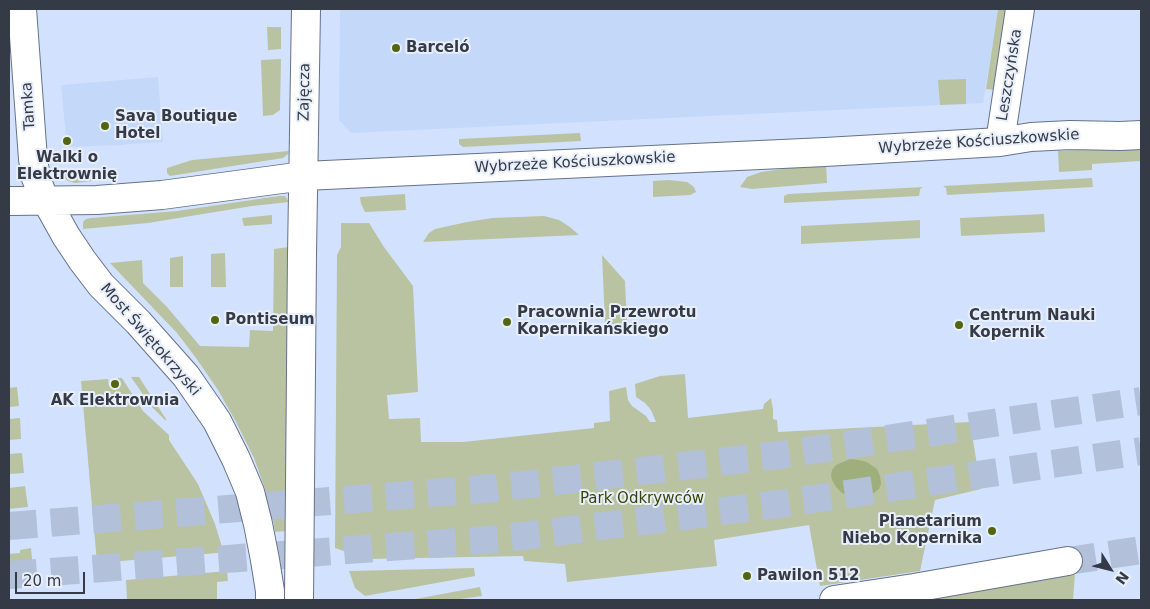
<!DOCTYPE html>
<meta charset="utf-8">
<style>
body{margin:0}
#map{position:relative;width:1150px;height:609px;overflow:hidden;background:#d2e2fe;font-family:"DejaVu Sans",sans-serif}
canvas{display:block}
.frame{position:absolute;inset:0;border:10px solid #343b46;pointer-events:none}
.north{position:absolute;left:1085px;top:544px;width:50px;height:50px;-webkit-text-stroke:4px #e8effa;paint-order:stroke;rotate:126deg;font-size:14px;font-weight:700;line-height:20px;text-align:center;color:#343b46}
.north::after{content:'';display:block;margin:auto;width:18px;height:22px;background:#343b46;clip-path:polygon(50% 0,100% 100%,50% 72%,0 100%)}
.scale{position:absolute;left:15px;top:572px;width:70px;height:22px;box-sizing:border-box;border:2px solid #343b46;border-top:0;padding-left:6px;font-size:15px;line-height:18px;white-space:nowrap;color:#343b46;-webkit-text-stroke:4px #e8effa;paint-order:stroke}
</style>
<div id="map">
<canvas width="1150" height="609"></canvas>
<div class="frame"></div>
<div class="north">N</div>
<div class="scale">20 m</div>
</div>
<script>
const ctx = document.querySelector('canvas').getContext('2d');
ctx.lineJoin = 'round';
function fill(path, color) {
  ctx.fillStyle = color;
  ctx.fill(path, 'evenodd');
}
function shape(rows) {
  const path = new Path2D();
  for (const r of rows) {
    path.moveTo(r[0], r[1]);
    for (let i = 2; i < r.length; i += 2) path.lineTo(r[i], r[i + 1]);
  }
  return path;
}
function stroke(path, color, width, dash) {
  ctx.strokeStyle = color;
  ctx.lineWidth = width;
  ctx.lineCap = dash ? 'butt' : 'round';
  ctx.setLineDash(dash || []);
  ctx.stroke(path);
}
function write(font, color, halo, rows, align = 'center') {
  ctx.font = font + ' "DejaVu Sans",sans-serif';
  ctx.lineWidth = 4;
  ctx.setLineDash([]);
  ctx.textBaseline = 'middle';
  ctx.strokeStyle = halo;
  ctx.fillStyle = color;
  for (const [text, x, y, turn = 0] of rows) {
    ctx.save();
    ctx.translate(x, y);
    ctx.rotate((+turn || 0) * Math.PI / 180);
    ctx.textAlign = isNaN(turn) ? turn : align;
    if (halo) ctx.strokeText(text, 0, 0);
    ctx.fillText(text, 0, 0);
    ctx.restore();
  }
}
const built = shape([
 [340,9,998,9,983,103,351,133,339,120],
 [158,77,163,142,127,144,123,145,67,147,61,85]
]);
const green = shape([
 [998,9,1008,9,995,90,986,89],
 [267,27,281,27,281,49,268,50],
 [281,59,280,110,273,115,263,116,261,60],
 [966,79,966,104,940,105,938,80],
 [580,133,581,141,463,147,459,144,459,139],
 [1141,147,1141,161,1092,164,1092,170,1059,172,1058,151],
 [289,151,288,154,283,158,170,176,167,173,167,168,192,160],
 [826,163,827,183,752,189,740,187,747,177,761,172],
 [91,169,92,181,75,183,68,181,57,172],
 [1092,178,1093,187,947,195,946,188,943,186],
 [669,180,687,182,694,187,696,192,690,195,653,197,653,181],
 [924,187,921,188,920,190,919,196,784,203,784,196,788,194],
 [405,194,406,210,365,212,361,204,360,197],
 [279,196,285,196,289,202,252,206,148,223,83,229,83,222,86,219,91,218,177,211],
 [1044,214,1045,232,961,236,960,218],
 [272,215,272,224,244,226,242,218],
 [544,216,559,220,570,227,579,235,423,242,429,233,435,229,467,222,492,218],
 [920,220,920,238,801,244,801,226],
 [341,223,369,223,384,247,413,286,418,392,387,395,389,419,420,418,421,442,463,442,594,428,594,423,610,421,609,391,626,387,628,400,632,406,646,416,650,422,656,422,651,410,645,403,636,397,635,384,660,376,685,374,688,418,763,409,764,404,771,398,773,409,773,419,777,420,778,432,970,422,981,489,935,500,920,571,820,586,809,525,714,540,717,566,567,582,565,564,524,561,523,556,367,559,335,548,337,255,341,247],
 [289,247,286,531,275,532,272,514,264,486,254,458,236,422,218,390,196,358,177,333,110,263,142,260,143,283,167,307,200,346,249,347,250,330,273,331,274,249],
 [225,253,226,287,211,287,211,254],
 [602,255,625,281,627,325,626,328,620,331,614,329,605,322],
 [183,256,183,287,170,287,170,258],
 [131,377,139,377,166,419,166,421,151,406],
 [118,378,122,378,143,411,169,435,169,440,198,484,215,524,222,547,220,552,217,553,97,563,81,381,108,379,109,386,118,386],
 [17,387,19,406,9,407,9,388],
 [20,418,21,439,9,440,9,419],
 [22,453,24,473,9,474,9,454],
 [25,486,28,507,9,509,9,488],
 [28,518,30,537,9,539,9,519],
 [31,548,33,569,9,571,9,554,20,553,20,550],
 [474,568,475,576,365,596,355,588,349,571],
 [227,571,228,581,217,582,217,600,127,600,126,580],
 [1075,573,1073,600,938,600,937,595],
 [480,587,482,596,453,600,410,600]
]);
const water = shape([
 [850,459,859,460,867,462,877,469,880,476,881,484,879,489,874,493,866,496,853,497,842,493,836,487,832,480,831,475,832,470,836,465]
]);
const minorTunnel = shape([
 [1068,561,1141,550]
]);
const majorTunnel = shape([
 [9,526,496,488,779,455,1141,401],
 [9,575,499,539,786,503,1141,451]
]);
const minor = shape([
 [22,9,33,159,36,178,41,191,66,236,82,260,101,285,138,322,186,376,217,421,236,459,250,492,258,524,265,560,270,591,270,600],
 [1000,142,1020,9],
 [9,201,97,200,162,195,304,176,825,152,1000,142,1031,137,1070,135,1120,136,1141,135],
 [299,600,302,254,306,9],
 [834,600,914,588,1068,561]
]);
const markers = [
 [396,48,5,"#526611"],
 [105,126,5,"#526611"],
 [67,141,5,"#526611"],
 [215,320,5,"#526611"],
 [507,322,5,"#526611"],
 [959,325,5,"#526611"],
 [115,384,5,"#526611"],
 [992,531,5,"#526611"],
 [747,576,5,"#526611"]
];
const poiNames = [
 ["Barceló",406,48],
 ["Sava Boutique",115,117],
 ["Hotel",115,134],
 ["Walki o",67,158,"center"],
 ["Elektrownię",67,175,"center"],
 ["Pracownia Przewrotu",517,313],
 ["Kopernikańskiego",517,330],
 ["Centrum Nauki",969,316],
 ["Kopernik",969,333],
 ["Pontiseum",225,320],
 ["AK Elektrownia",115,401,"center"],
 ["Planetarium",982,522,"right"],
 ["Niebo Kopernika",982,539,"right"],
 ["Pawilon 512",757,576]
];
const streetNames = [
 ["Leszczyńska",1010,75,-81],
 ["Zajęcza",305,92,-89],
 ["Tamka",29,106,-94],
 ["Wybrzeże Kościuszkowskie",979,142,-4],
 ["Wybrzeże Kościuszkowskie",575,163,-3],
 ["Most Świętokrzyski",150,340,49]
];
const parkNames = [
 ["Park Odkrywców",642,499]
];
fill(built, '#c4d8fa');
fill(green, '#b9c3a2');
fill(water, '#9faf7c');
stroke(minorTunnel, '#b2c1d9', 28, [28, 14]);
stroke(majorTunnel, '#b2c1d9', 28, [28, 14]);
stroke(minor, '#64728b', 30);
stroke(minor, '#fff', 28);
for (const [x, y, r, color] of markers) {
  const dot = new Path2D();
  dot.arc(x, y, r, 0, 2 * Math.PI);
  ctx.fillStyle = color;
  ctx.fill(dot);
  stroke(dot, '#e8effa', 2);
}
write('bold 15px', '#343b46', '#e8effa', poiNames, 'left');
write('15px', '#343b46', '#e8effa', streetNames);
write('15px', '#364307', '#e8effa', parkNames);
</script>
